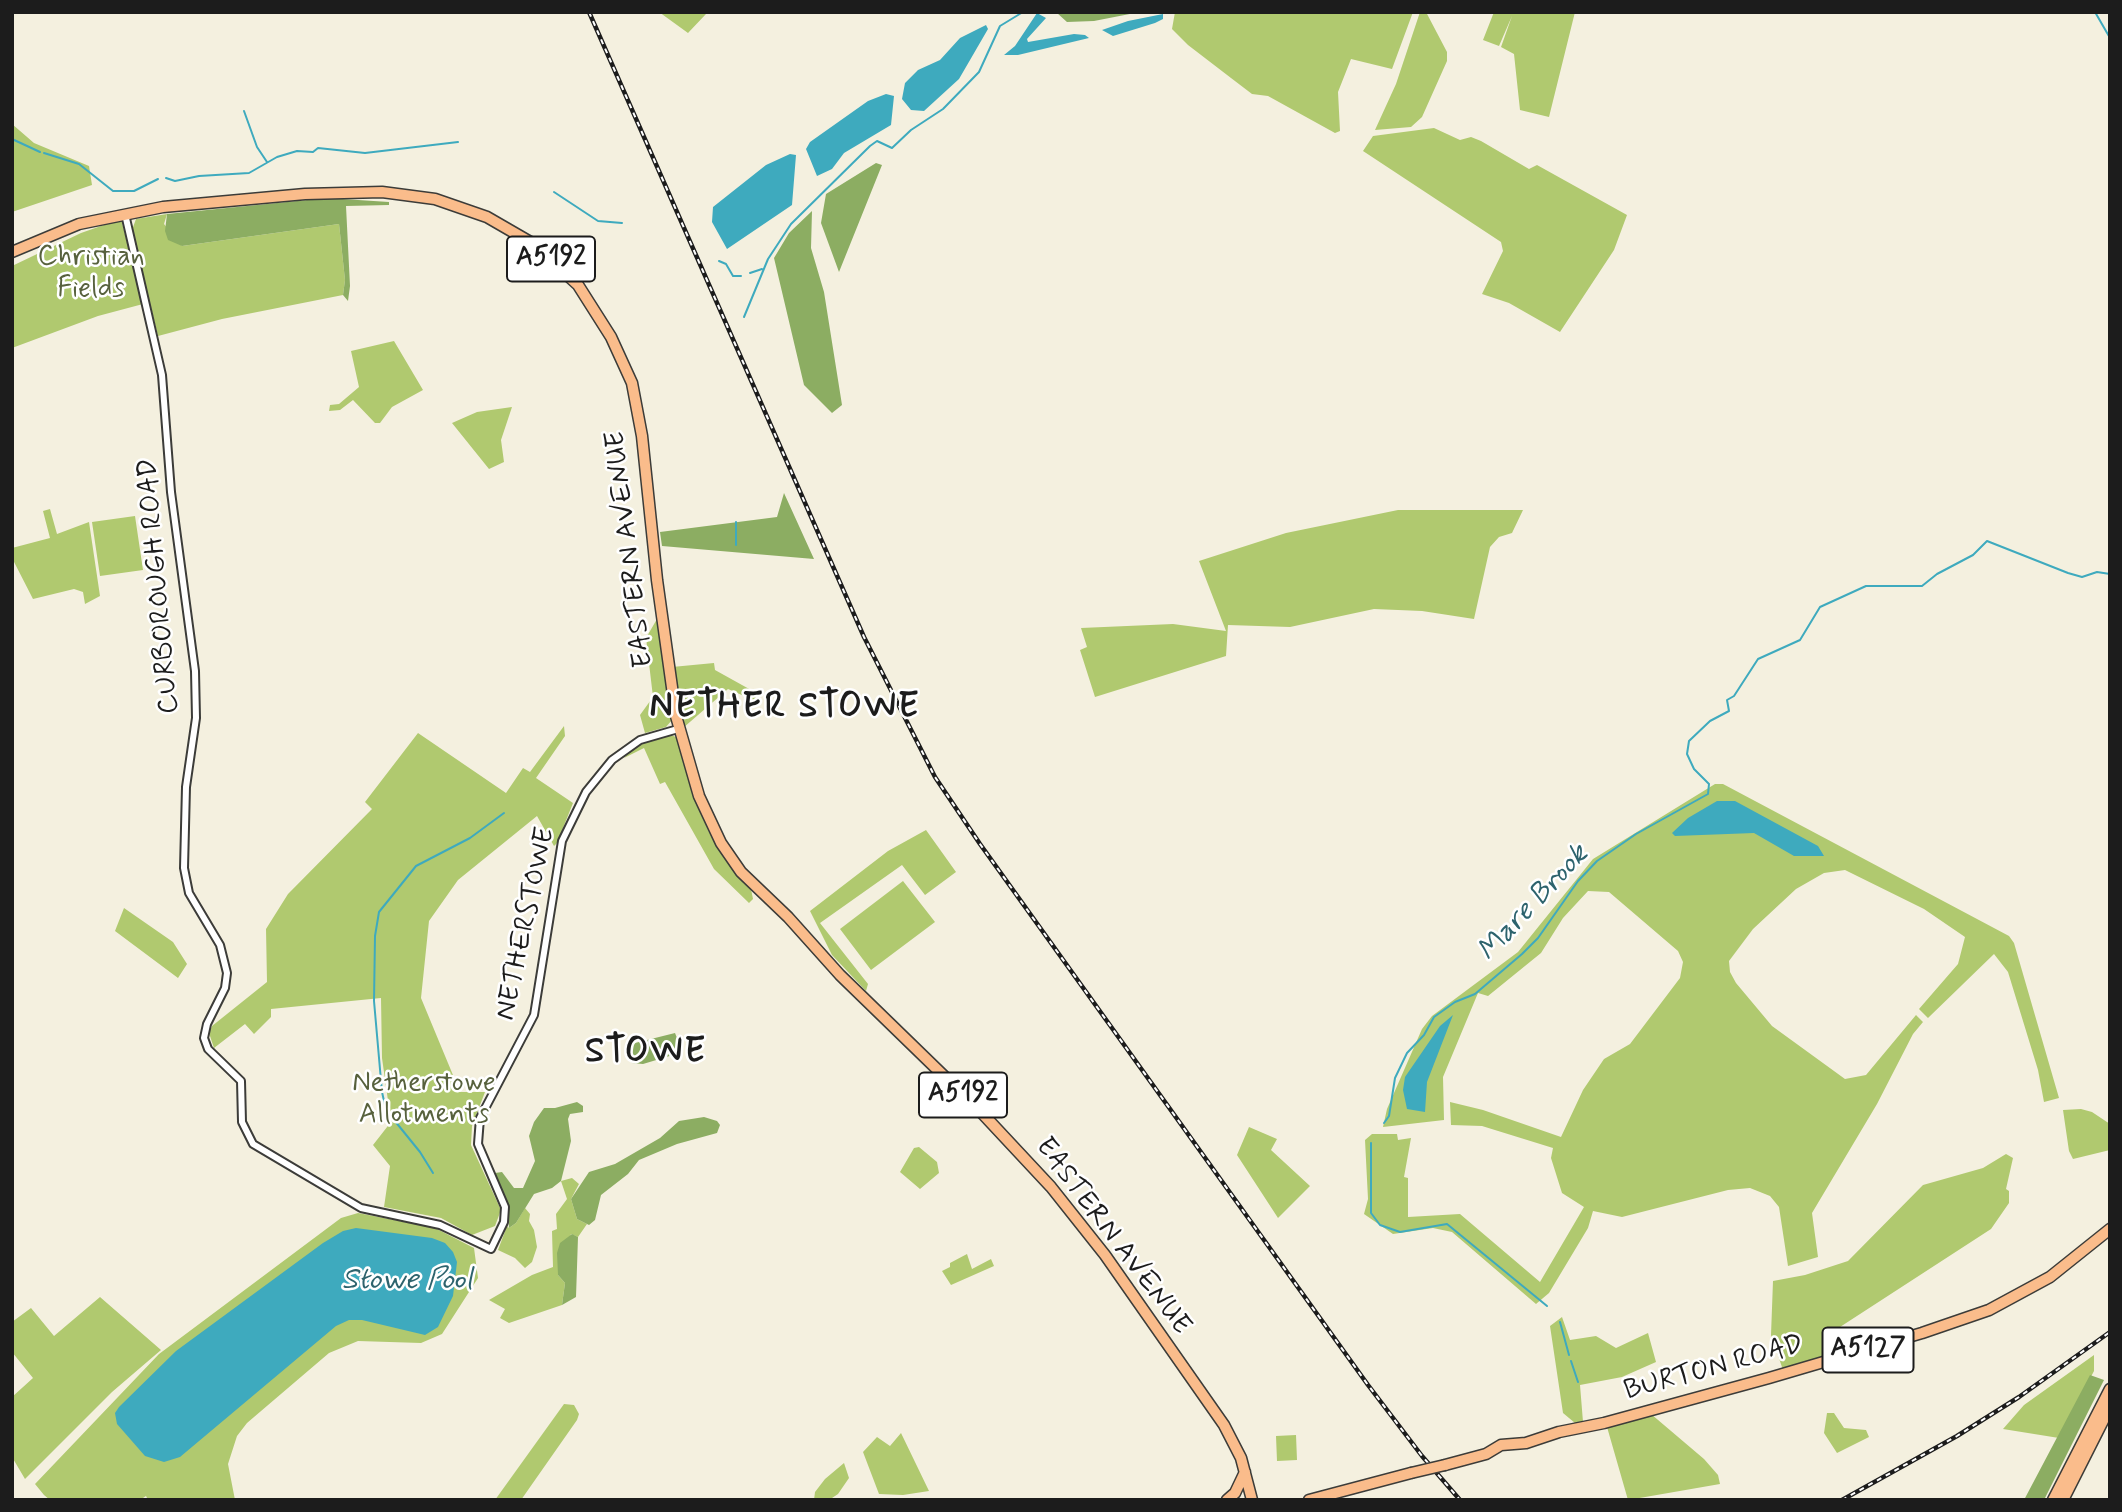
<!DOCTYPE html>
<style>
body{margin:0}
#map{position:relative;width:2122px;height:1512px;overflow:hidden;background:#f4f0df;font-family:Mynerve,sans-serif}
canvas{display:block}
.frame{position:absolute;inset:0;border:14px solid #1c1c1c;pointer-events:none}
</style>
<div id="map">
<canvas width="2122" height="1512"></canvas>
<div class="frame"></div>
</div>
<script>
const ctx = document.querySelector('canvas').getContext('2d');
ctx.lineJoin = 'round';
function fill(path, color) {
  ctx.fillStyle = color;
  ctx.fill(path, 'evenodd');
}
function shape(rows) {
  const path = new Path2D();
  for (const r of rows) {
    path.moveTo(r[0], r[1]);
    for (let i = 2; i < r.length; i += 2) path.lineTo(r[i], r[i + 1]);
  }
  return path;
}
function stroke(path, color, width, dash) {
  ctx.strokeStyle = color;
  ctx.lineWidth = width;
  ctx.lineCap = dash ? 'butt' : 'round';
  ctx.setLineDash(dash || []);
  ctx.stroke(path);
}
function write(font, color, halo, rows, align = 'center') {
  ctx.font = font + ' Mynerve,sans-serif';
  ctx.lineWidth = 5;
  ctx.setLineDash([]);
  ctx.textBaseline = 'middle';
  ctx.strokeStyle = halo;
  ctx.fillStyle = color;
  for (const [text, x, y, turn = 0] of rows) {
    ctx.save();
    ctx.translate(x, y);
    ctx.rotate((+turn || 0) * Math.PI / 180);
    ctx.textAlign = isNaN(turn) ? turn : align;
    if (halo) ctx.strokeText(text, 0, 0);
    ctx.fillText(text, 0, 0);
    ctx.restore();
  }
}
const green = shape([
 [659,12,706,12,706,14,688,33],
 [1175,12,1413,12,1392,69,1351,59,1338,92,1340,131,1335,133,1268,96,1252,94,1231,78,1188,45,1172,29],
 [1420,12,1426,12,1447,52,1447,61,1422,117,1411,127,1375,130,1396,84],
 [1494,12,1575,12,1549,117,1520,110,1514,54,1501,47,1512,16,1499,46,1483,40],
 [12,124,34,143,89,166,92,185,12,212],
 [1434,128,1460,140,1471,137,1481,141,1529,169,1537,165,1627,215,1614,250,1560,332,1509,303,1482,294,1503,251,1501,242,1363,151,1373,136],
 [167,214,164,224,182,246,339,224,345,280,343,295,222,319,158,336,132,230,136,219],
 [121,219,143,304,98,316,12,348,12,266,81,233],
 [394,341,423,390,392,407,380,423,375,423,353,400,340,410,329,411,330,405,339,404,359,387,351,351],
 [512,407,501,440,504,462,489,469,452,423,477,412],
 [50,509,57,534,89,522,100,596,85,604,83,592,74,589,33,599,12,558,12,548,50,538,43,511],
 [1398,510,1523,510,1512,533,1499,537,1490,547,1474,619,1422,611,1374,609,1290,627,1228,625,1226,656,1095,697,1080,650,1087,647,1081,628,1173,624,1226,631,1199,561,1286,533],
 [135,516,143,570,100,576,92,522],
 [657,619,672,720,666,727,645,733,640,715,653,697,646,638],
 [714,663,715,670,760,695,758,702,728,689,683,728,672,667],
 [564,726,565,736,536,778,573,803,557,843,554,846,537,816,458,880,429,921,421,998,460,1092,485,1092,472,1126,471,1145,501,1210,495,1226,472,1235,441,1218,384,1207,390,1166,373,1145,391,1122,382,1058,381,998,271,1009,271,1017,254,1034,245,1024,214,1048,209,1033,212,1026,267,982,266,929,288,894,372,809,365,802,418,733,506,793,523,768,530,772],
 [668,734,676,737,695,800,709,832,734,872,751,889,753,899,749,903,714,869,665,782,660,784,644,748,624,758,634,747],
 [1715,784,1723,784,2009,936,2014,943,2059,1098,2044,1102,2038,1070,2008,972,1994,954,1928,1018,1919,1009,1958,964,1965,937,1924,909,1845,870,1824,873,1796,889,1753,929,1729,961,1730,972,1736,983,1772,1026,1845,1079,1866,1075,1916,1015,1923,1022,1913,1034,1877,1104,1812,1213,1818,1257,1788,1266,1779,1207,1770,1196,1750,1188,1728,1190,1622,1217,1593,1211,1588,1228,1549,1293,1536,1304,1452,1232,1433,1228,1393,1234,1364,1214,1368,1199,1365,1140,1372,1134,1397,1134,1398,1140,1411,1138,1404,1177,1408,1178,1408,1217,1460,1214,1540,1282,1584,1207,1562,1193,1551,1158,1553,1148,1482,1126,1451,1125,1450,1102,1483,1110,1561,1137,1583,1090,1604,1059,1630,1044,1680,978,1683,962,1678,951,1609,892,1588,891,1563,918,1541,953,1488,996,1478,993,1443,1077,1444,1120,1383,1127,1387,1109,1422,1029,1432,1016,1518,952,1593,859],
 [926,830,956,872,925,895,902,865,820,923,868,984,866,991,832,955,810,911,888,851],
 [903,881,935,922,871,970,840,929],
 [124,908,173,942,187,964,178,978,115,931],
 [2081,1109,2092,1112,2110,1124,2110,1150,2073,1159,2069,1151,2063,1110],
 [1249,1127,1277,1139,1271,1150,1310,1186,1278,1218,1237,1155],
 [919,1147,937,1162,939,1173,920,1189,900,1172,914,1148],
 [2006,1154,2013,1158,2006,1189,2009,1191,2009,1203,1991,1229,1840,1327,1846,1352,1783,1370,1771,1335,1773,1281,1805,1275,1848,1261,1923,1185,1983,1168],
 [572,1178,579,1184,571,1199,577,1219,587,1224,578,1237,571,1234,558,1275,565,1283,562,1305,509,1323,500,1318,505,1309,489,1300,532,1275,553,1267,552,1231,557,1229,556,1214,567,1199,561,1181],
 [525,1208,530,1214,529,1221,534,1230,537,1247,532,1262,525,1268,515,1258,498,1250,507,1226,509,1228,516,1223],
 [358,1213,435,1228,474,1248,478,1278,442,1334,421,1343,358,1341,329,1353,247,1423,237,1436,228,1464,235,1500,148,1500,146,1496,140,1500,50,1500,44,1495,35,1484,159,1354,341,1218],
 [967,1254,972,1269,991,1259,994,1266,951,1285,942,1271,950,1267,950,1263],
 [100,1297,161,1350,112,1392,25,1479,12,1457,12,1397,33,1378,12,1352,12,1322,31,1308,54,1336],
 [1562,1317,1570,1340,1596,1336,1616,1348,1648,1333,1656,1362,1622,1377,1580,1385,1583,1422,1575,1423,1563,1413,1550,1326],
 [2094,1355,2094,1371,2059,1438,2003,1429,2024,1405],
 [564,1404,574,1405,579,1414,577,1420,521,1500,495,1500],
 [1827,1413,1834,1413,1844,1428,1866,1430,1869,1437,1837,1453,1824,1433],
 [1651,1414,1704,1459,1718,1475,1720,1484,1628,1500,1607,1427],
 [901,1433,929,1491,903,1495,879,1494,863,1452,877,1437,890,1446],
 [1296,1435,1297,1460,1277,1461,1276,1436],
 [844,1463,849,1478,838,1494,829,1500,814,1500,815,1492,825,1479]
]);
const forest = shape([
 [1140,12,1094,21,1067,22,1057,13],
 [876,163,882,165,839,272,821,223,826,194],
 [327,198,389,202,389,205,346,206,350,286,348,301,343,295,345,280,339,224,182,246,168,240,165,231,167,214],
 [812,211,811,248,824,292,842,405,832,413,804,385,774,258,789,233],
 [784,493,814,559,662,546,660,532,777,517],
 [675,1033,679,1043,673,1055,643,1064,632,1063,629,1058,631,1044],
 [577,1102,583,1106,583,1112,570,1114,568,1119,571,1141,561,1181,552,1188,534,1194,516,1223,509,1228,507,1202,495,1173,502,1172,514,1188,523,1188,535,1161,529,1136,534,1122,544,1108,555,1108],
 [704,1117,717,1121,720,1125,717,1133,677,1144,639,1160,628,1174,601,1195,595,1220,589,1225,577,1219,571,1199,589,1172,615,1164,660,1138,679,1121],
 [572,1234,578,1237,576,1297,562,1305,565,1283,558,1275,557,1253,560,1243],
 [2090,1375,2104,1380,2044,1500,2024,1500]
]);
const water = shape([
 [1037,13,1046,18,1027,39,1028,42,1074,34,1085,35,1089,38,1018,55,1004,55,1015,46],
 [1163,14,1163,19,1155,23,1113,36,1102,30,1128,21],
 [986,25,988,29,959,79,924,111,911,110,902,99,905,83,918,70,940,60,960,38],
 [886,94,894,96,891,125,844,153,832,169,817,176,806,149,810,142,868,101],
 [790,154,796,155,792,205,727,249,712,222,713,207,766,165],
 [1717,801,1735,801,1818,846,1824,856,1794,856,1754,833,1675,836,1672,833,1688,818],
 [1453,1015,1427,1082,1425,1112,1407,1109,1403,1090,1405,1077,1440,1026],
 [356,1228,432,1238,445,1243,453,1252,457,1262,453,1296,438,1327,425,1335,362,1320,349,1320,336,1326,180,1457,164,1462,145,1456,117,1424,115,1413,119,1407,176,1351,323,1243,343,1231]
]);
const stream = shape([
 [2095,12,2110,38],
 [244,111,257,147,267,162],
 [12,139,40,152],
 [44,153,79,164,113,191,134,191,158,179],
 [166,178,175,181,199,176,249,173,277,157,297,151,313,152,318,148,365,153,458,142],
 [554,192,598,221,622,223],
 [719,261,726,264,733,276,741,276],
 [750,273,762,269],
 [744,317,768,259,791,224,870,146,877,141,892,148,911,130,943,109,979,72,1000,26,1023,12],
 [736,522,736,545],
 [1384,1123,1389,1116,1395,1078,1407,1053,1424,1035,1434,1017,1455,1002,1475,994,1522,954,1538,938,1578,881,1597,861,1636,834,1708,794,1709,784,1694,769,1687,754,1689,741,1710,721,1729,711,1727,700,1734,696,1758,659,1800,640,1820,607,1866,586,1922,586,1937,574,1973,555,1987,541,2068,573,2082,577,2097,572,2110,574],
 [1371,1143,1371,1213,1380,1225,1400,1232,1447,1224,1547,1306],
 [433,1173,420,1152,386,1110,382,1092,374,1001,375,936,379,912,416,866,470,838,504,813],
 [1560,1322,1569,1355],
 [1571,1361,1578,1382]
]);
const minor = shape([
 [125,214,162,375,171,492,195,671,196,718,186,787,184,868,189,893,220,945,227,973,225,988,207,1024,204,1038,208,1049,241,1081,242,1122,253,1144,361,1208,440,1225,491,1249,504,1222,505,1207,478,1144,480,1118,534,1015,562,841,586,792,612,760,640,740,678,729]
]);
const highway = shape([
 [12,252,79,224,163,207,305,194,382,192,435,199,487,217,532,243,578,285,611,337,632,383,642,436,657,580,676,716,699,796,721,843,741,872,788,917,840,975,981,1112,1051,1187,1105,1255,1224,1425,1241,1458,1252,1500],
 [1445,1465,1486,1454,1501,1445,1526,1443,1559,1432,1604,1423,1769,1378,1922,1333,1989,1310,2050,1277,2110,1229],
 [1227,1500,1235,1493,1245,1472],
 [1309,1500,1411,1473],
 [2053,1500,2110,1389],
 [2063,1500,2110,1407]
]);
const rail = shape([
 [589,12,864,637,935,777,980,844,1368,1385,1422,1456,1460,1500],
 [1842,1500,1957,1436,2019,1397,2110,1332]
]);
const highwayBridge = shape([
 [1411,1473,1445,1465]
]);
const shields = [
 [551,259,88],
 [963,1095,88],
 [1868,1350,91]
];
const shieldNames = [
 ["A5192",551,259],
 ["A5192",963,1095],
 ["A5127",1868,1350]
];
const parkNames = [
 ["Christian",91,258],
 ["Fields",91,290],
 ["Netherstowe",424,1084],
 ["Allotments",424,1116]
];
const streetNames = [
 ["EASTERN AVENUE",631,549,-97],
 ["CURBOROUGH ROAD",160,586,-95],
 ["NETHERSTOWE",527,924,-78],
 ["EASTERN AVENUE",1112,1237,53],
 ["BURTON ROAD",1714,1369,-15]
];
const waterNames = [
 ["Mare Brook",1534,904,-47],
 ["Stowe Pool",407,1282]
];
const districtNames = [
 ["NETHER STOWE",785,709],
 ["STOWE",646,1054]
];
fill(green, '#b0c96f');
fill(forest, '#8cad62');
fill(water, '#3eaabe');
stroke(stream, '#3eaabe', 2);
stroke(minor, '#3c3c39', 10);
stroke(highway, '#3c3c39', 13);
stroke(minor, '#fff', 6);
stroke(highway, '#fabc8b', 10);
stroke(rail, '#1c1c1c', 4.5);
stroke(rail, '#fff', 2, [5]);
stroke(highwayBridge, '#3c3c39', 13, []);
stroke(highwayBridge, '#fabc8b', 10);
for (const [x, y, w] of shields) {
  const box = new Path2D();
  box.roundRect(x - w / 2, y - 22.5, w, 45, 5);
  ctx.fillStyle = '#fff';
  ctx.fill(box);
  stroke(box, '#1c1c1c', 2);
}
write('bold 26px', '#1c1c1c', null, shieldNames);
write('28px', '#57613d', '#fff', parkNames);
write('28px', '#1c1c1c', '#fff', streetNames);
write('italic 30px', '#2d636d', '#fff', waterNames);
ctx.letterSpacing = '2px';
write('bold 35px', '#1c1c1c', '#fff', districtNames);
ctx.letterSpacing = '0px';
</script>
